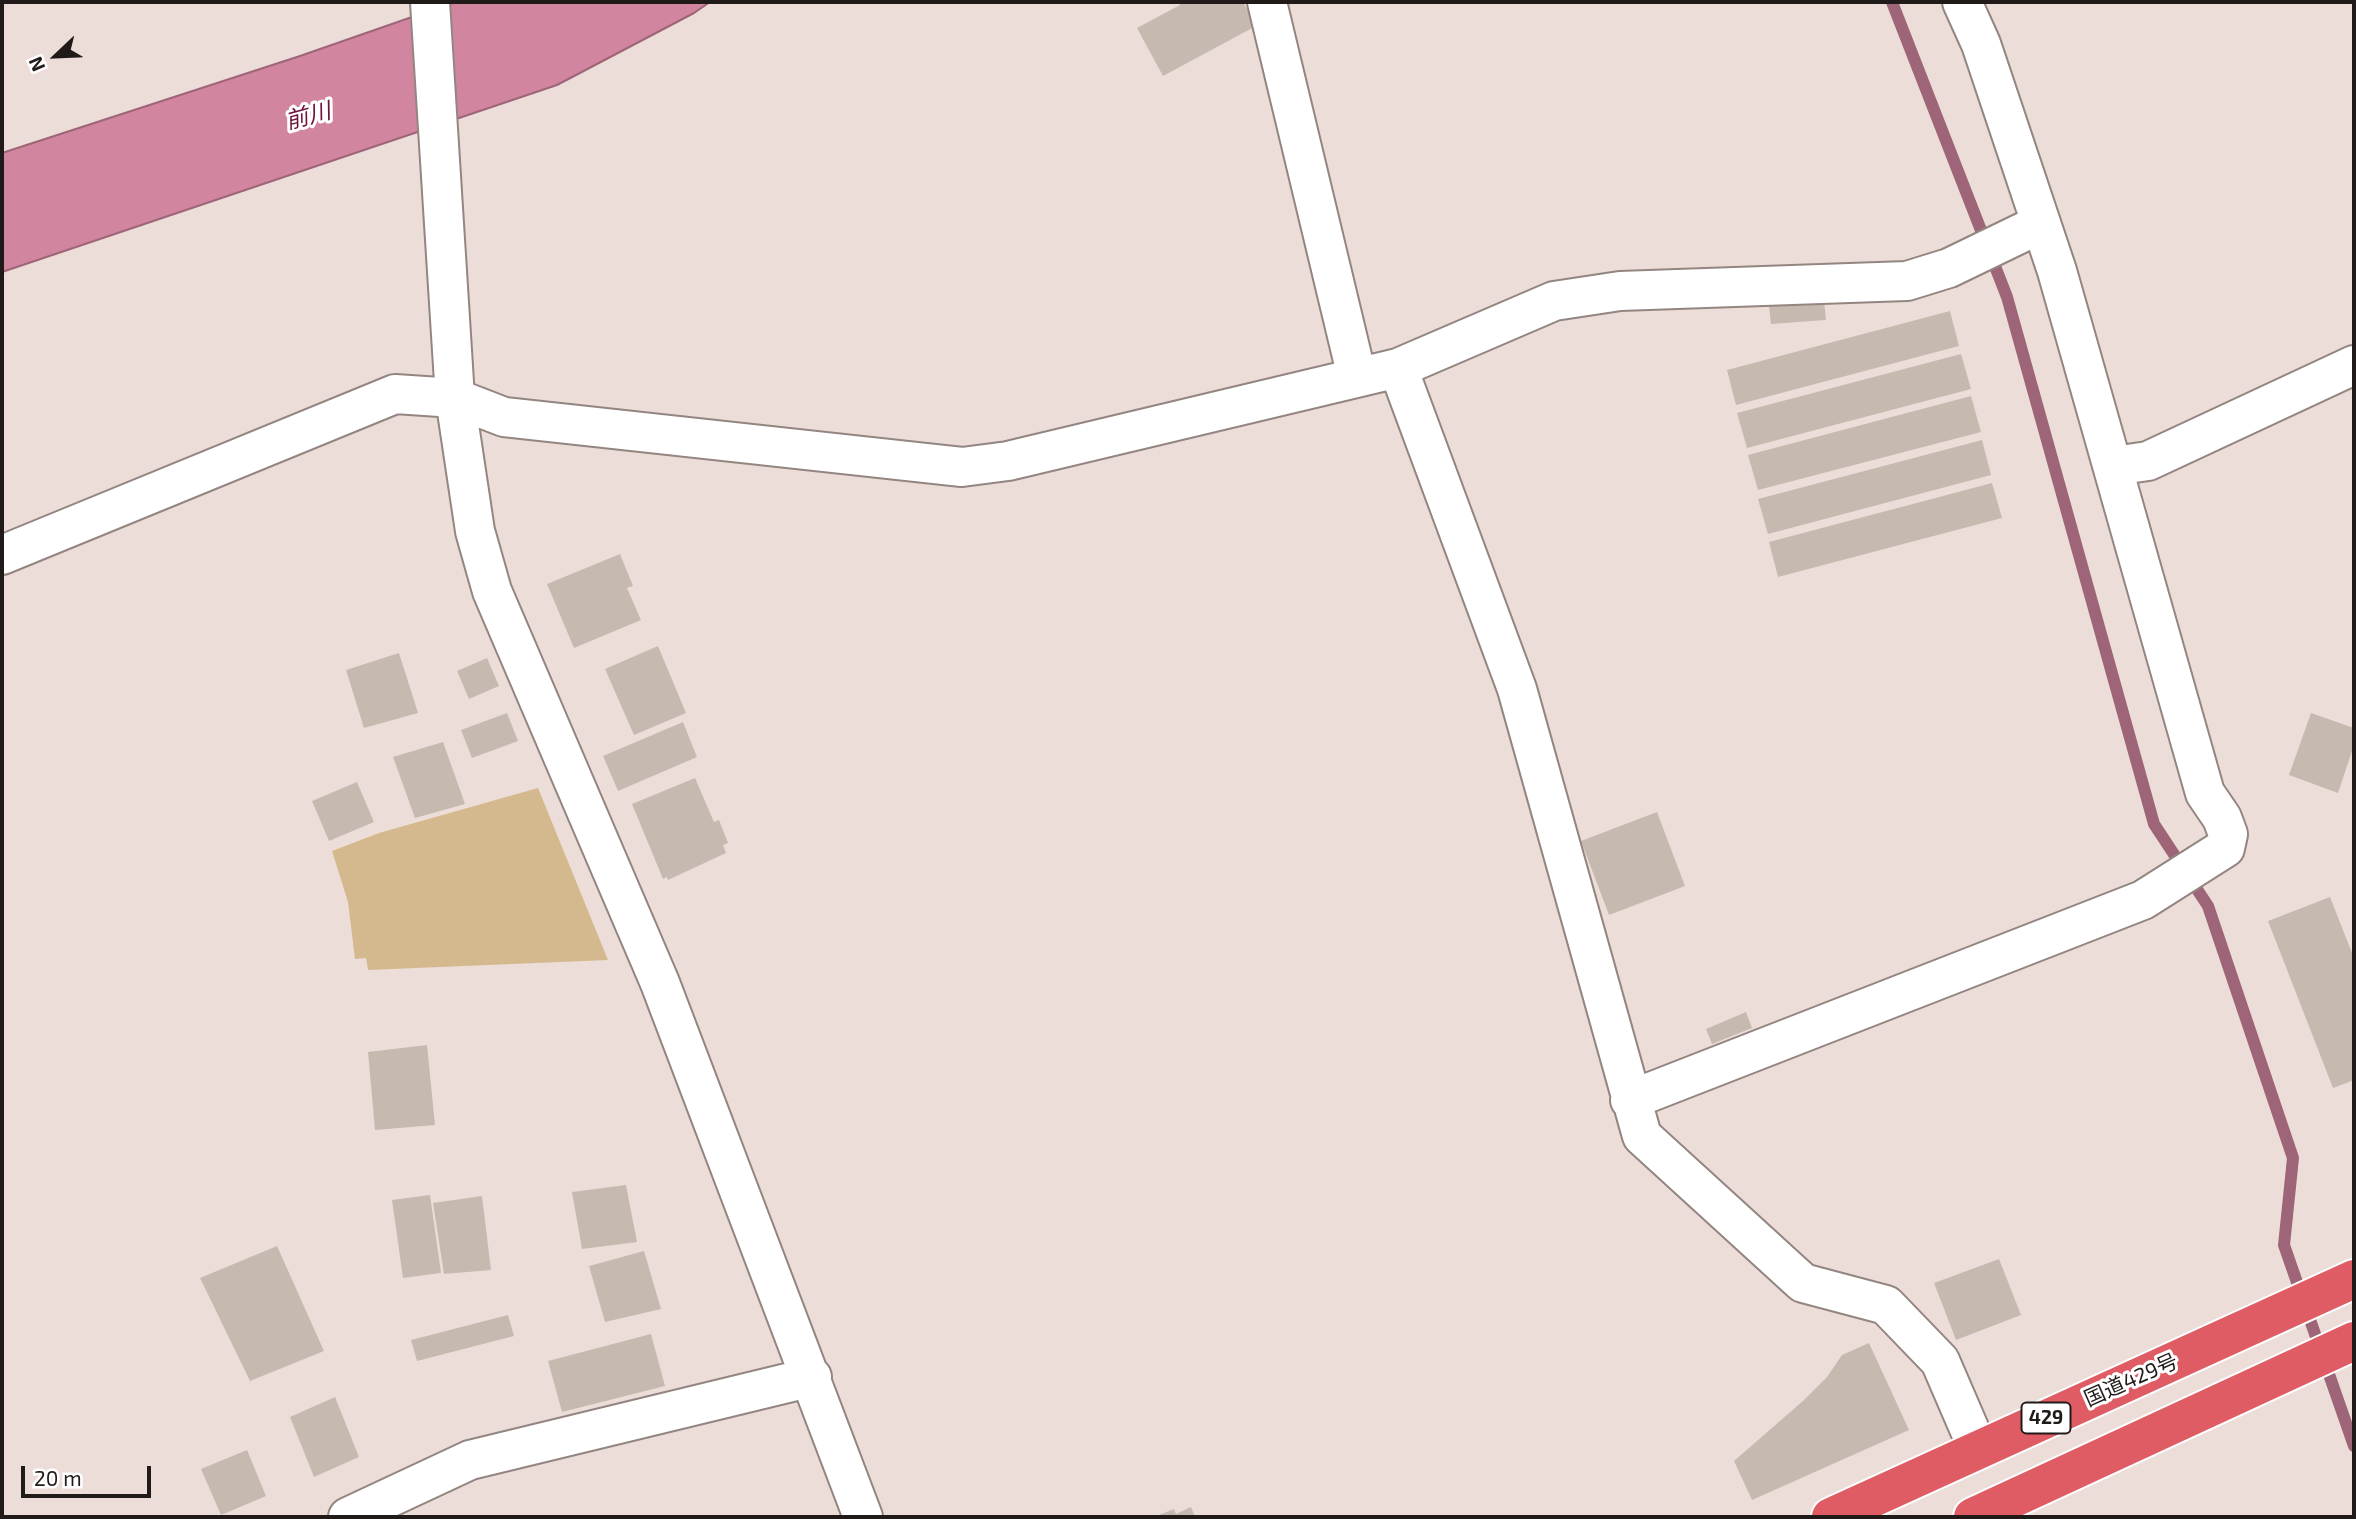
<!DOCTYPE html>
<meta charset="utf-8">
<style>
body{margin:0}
#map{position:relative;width:2356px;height:1519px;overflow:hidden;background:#edddd8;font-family:"Exo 2",sans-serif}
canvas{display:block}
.frame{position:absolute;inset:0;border:4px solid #201b19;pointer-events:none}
.north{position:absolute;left:21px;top:21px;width:70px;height:70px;-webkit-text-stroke:5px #fff;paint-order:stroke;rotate:247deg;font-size:19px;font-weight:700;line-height:28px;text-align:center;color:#201b19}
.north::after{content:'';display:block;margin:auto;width:24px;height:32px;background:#201b19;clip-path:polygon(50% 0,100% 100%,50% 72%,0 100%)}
.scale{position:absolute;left:21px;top:1466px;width:130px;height:32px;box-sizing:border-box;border:4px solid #201b19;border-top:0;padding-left:9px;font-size:21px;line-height:24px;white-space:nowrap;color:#201b19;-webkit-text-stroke:5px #fff;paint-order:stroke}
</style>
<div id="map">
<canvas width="2356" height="1519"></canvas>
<div class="frame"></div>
<div class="north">N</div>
<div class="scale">20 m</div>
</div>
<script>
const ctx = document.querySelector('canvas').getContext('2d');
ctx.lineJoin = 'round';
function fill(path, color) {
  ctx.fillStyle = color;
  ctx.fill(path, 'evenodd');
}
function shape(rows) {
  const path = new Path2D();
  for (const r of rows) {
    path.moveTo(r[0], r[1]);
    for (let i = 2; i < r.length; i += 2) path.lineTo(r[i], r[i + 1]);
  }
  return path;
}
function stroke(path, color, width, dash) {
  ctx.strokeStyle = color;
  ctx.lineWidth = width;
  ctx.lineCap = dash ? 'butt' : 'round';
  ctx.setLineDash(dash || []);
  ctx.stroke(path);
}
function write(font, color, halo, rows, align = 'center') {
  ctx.font = font + ' "Exo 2","Noto Sans JP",sans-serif';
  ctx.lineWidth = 6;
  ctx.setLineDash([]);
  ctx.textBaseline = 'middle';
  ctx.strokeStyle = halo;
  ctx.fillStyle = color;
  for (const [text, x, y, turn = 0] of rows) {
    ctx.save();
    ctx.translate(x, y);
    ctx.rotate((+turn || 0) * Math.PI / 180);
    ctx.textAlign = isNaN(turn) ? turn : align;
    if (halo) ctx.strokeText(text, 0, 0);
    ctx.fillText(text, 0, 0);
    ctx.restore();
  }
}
const green = shape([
 [538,788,608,960,368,970,366,958,355,959,348,902,332,851,379,833]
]);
const water = shape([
 [455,2,710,2,694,13,557,85,2,272,2,153,300,56,455,2]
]);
const stream = shape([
 [1892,2,2007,297,2154,824,2208,906,2293,1158,2284,1245,2354,1446]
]);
const building = shape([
 [1178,2,1243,2,1256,26,1163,76,1137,28,1180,5],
 [1824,301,1826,320,1771,324,1769,306],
 [1950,311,1959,346,1736,405,1727,370],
 [1961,354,1971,389,1747,448,1737,413],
 [1971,396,1981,432,1758,490,1748,455],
 [1982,440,1991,475,1768,534,1758,499],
 [1992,483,2002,518,1778,577,1769,542],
 [620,554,633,586,627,588,641,620,574,648,547,584],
 [658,646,686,713,634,735,605,669],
 [399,653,418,713,364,728,346,670],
 [487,658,499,686,469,699,457,671],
 [507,713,518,741,472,758,461,730],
 [2311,713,2354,728,2354,745,2338,793,2289,775],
 [683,722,697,757,618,791,603,756],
 [443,742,465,804,415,818,393,757],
 [695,778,714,822,719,820,728,843,723,845,726,853,668,880,667,877,663,879,632,804],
 [357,782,374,822,329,841,312,801],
 [1657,812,1685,886,1609,915,1581,841],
 [2330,897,2354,958,2354,1080,2333,1088,2268,921],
 [1746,1012,1752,1028,1712,1044,1706,1029],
 [427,1045,435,1125,375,1130,368,1052],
 [626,1185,637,1242,582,1249,572,1192],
 [430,1195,441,1273,403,1278,392,1200],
 [482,1196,491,1270,444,1274,433,1203],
 [277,1246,324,1351,250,1381,200,1278],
 [644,1251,661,1309,605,1322,589,1266],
 [1999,1259,2021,1315,1956,1340,1934,1283],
 [508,1315,514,1336,417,1361,411,1340],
 [651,1334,665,1386,562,1412,548,1361],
 [1869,1343,1909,1430,1752,1500,1734,1461,1804,1400,1827,1377,1842,1355],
 [335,1397,359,1457,314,1477,290,1417],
 [247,1450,266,1496,221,1515,201,1469],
 [1191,1507,1195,1517,1154,1517,1174,1509,1176,1514]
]);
const street = shape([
 [430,2,455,398,475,531,492,591,660,983,863,1517],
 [1267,2,1357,377],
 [1398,368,1517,689,1642,1136,1803,1283,1886,1305,1940,1361,1978,1449],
 [2114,466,2148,461,2354,365],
 [2,555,395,394,455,398,504,417,962,467,1008,461,1398,368,1554,301,1620,291,1907,281,1949,268,2040,224],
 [1630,1100,2143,900,2225,848,2228,834,2222,818,2205,793,2057,271,1981,44,1962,2],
 [348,1517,470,1460,812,1377]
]);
const highway = shape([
 [1831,1517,2354,1279],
 [1973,1517,2354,1341]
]);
const shields = [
 [2046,1418,49]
];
const shieldNames = [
 ["429",2046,1418]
];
const streetNames = [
 ["国道429号",2131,1380,-24]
];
const waterNames = [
 ["前川",308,116,-15]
];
fill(green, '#d3b98d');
fill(water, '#d2859f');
stroke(water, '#9d6577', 2);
stroke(stream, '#9d6577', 12);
fill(building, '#c6bab0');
stroke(street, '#938580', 42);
stroke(highway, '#fff', 42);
stroke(street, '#fff', 38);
stroke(highway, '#df5c65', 38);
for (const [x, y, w] of shields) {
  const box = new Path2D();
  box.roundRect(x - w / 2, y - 15.5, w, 31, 5);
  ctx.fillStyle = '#fff';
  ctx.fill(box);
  stroke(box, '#201b19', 2);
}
write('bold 19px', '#201b19', null, shieldNames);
write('21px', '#201b19', '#fff', streetNames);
write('italic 23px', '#6d123d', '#fff', waterNames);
</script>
